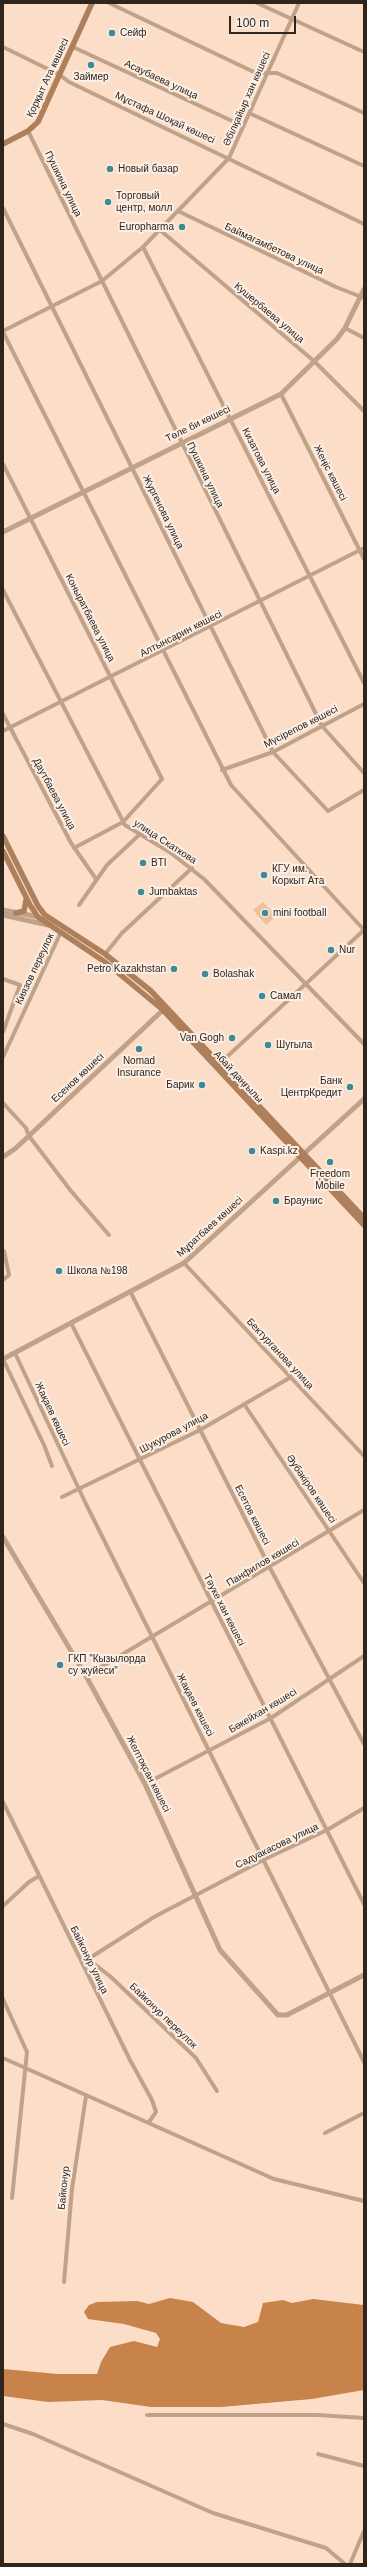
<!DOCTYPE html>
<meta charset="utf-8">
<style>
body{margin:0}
#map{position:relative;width:367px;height:2567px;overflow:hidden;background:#fcdec8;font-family:Helvetica,sans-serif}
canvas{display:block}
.frame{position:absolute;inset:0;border:4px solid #30251d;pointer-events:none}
.scale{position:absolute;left:229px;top:16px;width:67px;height:18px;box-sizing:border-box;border:2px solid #30251d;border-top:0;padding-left:5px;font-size:12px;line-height:14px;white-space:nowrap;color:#30251d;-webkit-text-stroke:3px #fbefe6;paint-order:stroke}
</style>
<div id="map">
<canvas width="367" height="2567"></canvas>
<div class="frame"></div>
<div class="scale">100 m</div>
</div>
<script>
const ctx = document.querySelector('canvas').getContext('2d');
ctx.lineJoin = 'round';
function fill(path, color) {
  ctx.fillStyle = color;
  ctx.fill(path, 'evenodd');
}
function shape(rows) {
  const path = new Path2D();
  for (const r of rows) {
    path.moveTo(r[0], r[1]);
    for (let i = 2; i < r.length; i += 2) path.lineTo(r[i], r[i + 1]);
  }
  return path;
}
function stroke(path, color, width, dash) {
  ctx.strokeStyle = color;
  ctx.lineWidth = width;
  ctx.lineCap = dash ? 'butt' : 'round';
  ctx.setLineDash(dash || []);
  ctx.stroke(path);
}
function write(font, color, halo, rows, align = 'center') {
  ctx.font = font + ' Helvetica,sans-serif';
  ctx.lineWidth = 4;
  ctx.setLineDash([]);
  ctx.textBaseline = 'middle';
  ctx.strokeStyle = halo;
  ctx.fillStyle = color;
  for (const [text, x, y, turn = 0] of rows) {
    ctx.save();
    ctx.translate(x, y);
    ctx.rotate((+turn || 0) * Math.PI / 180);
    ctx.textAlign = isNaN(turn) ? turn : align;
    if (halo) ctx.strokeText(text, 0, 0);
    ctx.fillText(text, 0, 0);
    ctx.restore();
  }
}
const green = shape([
 [263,902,276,916,266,925,253,910]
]);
const water = shape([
 [170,2298,193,2302,221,2323,244,2327,258,2322,263,2303,283,2300,292,2303,313,2299,364,2305,364,2390,312,2399,221,2407,151,2407,102,2400,48,2402,3,2396,3,2369,58,2374,97,2374,101,2362,110,2347,134,2341,157,2347,160,2339,156,2333,124,2324,88,2319,84,2312,89,2305,97,2302,137,2301,149,2304]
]);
const minor = shape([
 [109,3,256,73,277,73,364,113],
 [257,3,364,52],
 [3,47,60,75,69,82,364,224],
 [73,47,243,126],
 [249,113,364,166],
 [28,131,322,726,364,773],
 [3,208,273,752,328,811,364,790],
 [178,211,336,287,364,298],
 [160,230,315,362,364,411],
 [143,247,364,683],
 [345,328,364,338],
 [3,331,102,281,143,247,229,158,299,3],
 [3,332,231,785,364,930],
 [281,394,364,559],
 [3,464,162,779,123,822,74,848],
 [3,590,125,825,171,853,204,879,364,1044],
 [3,714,71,843,96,879],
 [3,731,364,548],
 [222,770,273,752,364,704],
 [79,905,107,865,139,835],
 [105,954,122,933,192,868],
 [3,979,20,985,3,1032],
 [3,1057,61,932],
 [218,1065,364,930],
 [3,1103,26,1128,29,1136,71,1191,109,1235],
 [184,1263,364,1456],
 [3,1280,9,1275,4,1251],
 [130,1291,270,1568,364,1744],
 [71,1323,364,1904],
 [15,1353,86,1504,364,2062],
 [3,1359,44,1445,52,1466],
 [244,1404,364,1583],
 [62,1497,200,1430,291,1377],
 [86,1676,364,1510],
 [145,1784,271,1718,364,1656],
 [3,1802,130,2060,152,2100,156,2112,149,2122],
 [3,1906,29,1882,39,1876],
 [88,1959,111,1977,196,2058,217,2091],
 [82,1963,154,1917,263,1860,327,1830,364,1808],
 [3,1999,27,2052,12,2198],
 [3,2058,274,2179,364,2201],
 [325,2133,364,2113],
 [64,2282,72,2189,86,2096],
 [147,2415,318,2415,364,2418],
 [3,2424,33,2434,213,2513,326,2548,345,2564],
 [318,2454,364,2466],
 [350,2564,364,2531]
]);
const tertiary = shape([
 [3,532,281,394,337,339,345,328,364,289],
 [3,910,39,917],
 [3,915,48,925],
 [3,1157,16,1148,163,1010],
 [3,1359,184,1263,364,1099],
 [3,1537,86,1676,145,1784,220,1950,278,2015,287,2015,364,1975]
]);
const secondary = shape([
 [3,144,28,131,38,122,92,3],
 [3,836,38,906,45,915,105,954,151,991,364,1218],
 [3,851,30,905,38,917,105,962,163,1010,364,1225],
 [16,913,24,911,26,900]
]);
const markers = [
 [112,33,4,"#438994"],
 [91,65,4,"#438994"],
 [110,169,4,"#438994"],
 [108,202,4,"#438994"],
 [182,227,4,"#438994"],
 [143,863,4,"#438994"],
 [264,875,4,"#438994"],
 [141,892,4,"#438994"],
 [265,913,4,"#438994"],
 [331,950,4,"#438994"],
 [174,969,4,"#438994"],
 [205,974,4,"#438994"],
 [262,996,4,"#438994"],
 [232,1038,4,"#438994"],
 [268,1045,4,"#438994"],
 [139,1049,4,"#438994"],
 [202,1085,4,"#438994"],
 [350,1087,4,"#438994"],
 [252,1151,4,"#438994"],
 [330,1162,4,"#438994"],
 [276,1201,4,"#438994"],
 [59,1271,4,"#438994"],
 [60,1665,4,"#438994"]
];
const poiNames = [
 ["Сейф",120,33],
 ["Займер",91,77,"center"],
 ["Новый базар",118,169],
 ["Торговый",116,196],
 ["центр, молл",116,208],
 ["Europharma",174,227,"right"],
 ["BTI",151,863],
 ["КГУ им.",272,869],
 ["Коркыт Ата",272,881],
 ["Jumbaktas",149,892],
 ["mini football",273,913],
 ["Nur",339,950],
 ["Petro Kazakhstan",166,969,"right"],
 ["Bolashak",213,974],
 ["Самал",270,996],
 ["Van Gogh",224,1038,"right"],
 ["Шугыла",276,1045],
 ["Nomad",139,1061,"center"],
 ["Insurance",139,1073,"center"],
 ["Банк",342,1081,"right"],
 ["ЦентрКредит",342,1093,"right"],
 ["Барик",194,1085,"right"],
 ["Kaspi.kz",260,1151],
 ["Freedom",330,1174,"center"],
 ["Mobile",330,1186,"center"],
 ["Браунис",284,1201],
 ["Школа №198",67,1271],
 ["ГКП \"Кызылорда",68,1659],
 ["су жуйеси\"",68,1671]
];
const streetNames = [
 ["Қорқыт Ата көшесі",48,78,-65],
 ["Асаубаева улица",161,80,25],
 ["Әбілқайыр хан көшесі",247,99,-66],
 ["Мұстафа Шоқай көшесі",165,118,25],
 ["Пушкина улица",63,184,64],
 ["Баймагамбетова улица",274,249,25],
 ["Кушербаева улица",269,313,40],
 ["Төле би көшесі",198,424,-26],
 ["Кизатова улица",261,461,63],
 ["Жеңіс көшесі",330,473,63],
 ["Пушкина улица",205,475,64],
 ["Жургенова улица",163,512,64],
 ["Коныратбаева улица",90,618,63],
 ["Алтынсарин көшесі",181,634,-27],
 ["Мүсірепов көшесі",301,727,-27],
 ["Даутбаева улица",54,794,62],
 ["улица Скаткова",165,842,33],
 ["Киязов переулок",35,969,-65],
 ["Абай даңғылы",238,1077,47],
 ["Есенов көшесі",78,1078,-43],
 ["Мұратбаев көшесі",210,1227,-42],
 ["Бектурганова улица",280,1354,47],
 ["Жақаев көшесі",52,1414,65],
 ["Шукурова улица",174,1433,-28],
 ["Әубәкіров көшесі",311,1489,56],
 ["Есетов көшесі",252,1515,63],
 ["Панфилов көшесі",263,1563,-31],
 ["Тәуке хан көшесі",224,1610,63],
 ["Жақаев көшесі",195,1705,63],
 ["Бөкейхан көшесі",263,1711,-31],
 ["Желтоқсан көшесі",148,1774,63],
 ["Садуакасова улица",277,1846,-26],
 ["Байконур улица",89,1960,64],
 ["Байконур переулок",163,2016,44],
 ["Байконур",64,2188,-84]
];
fill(green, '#edbf9c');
fill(water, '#c8834b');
stroke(minor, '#c0a189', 4);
stroke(tertiary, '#c0a189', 5);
stroke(secondary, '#ad7f5b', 5.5);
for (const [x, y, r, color] of markers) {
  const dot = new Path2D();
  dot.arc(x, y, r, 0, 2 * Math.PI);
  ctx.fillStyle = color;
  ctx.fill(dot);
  stroke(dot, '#fbefe6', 1.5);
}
write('10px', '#30251d', '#fbefe6', poiNames, 'left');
write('10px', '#30251d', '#fbefe6', streetNames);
</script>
